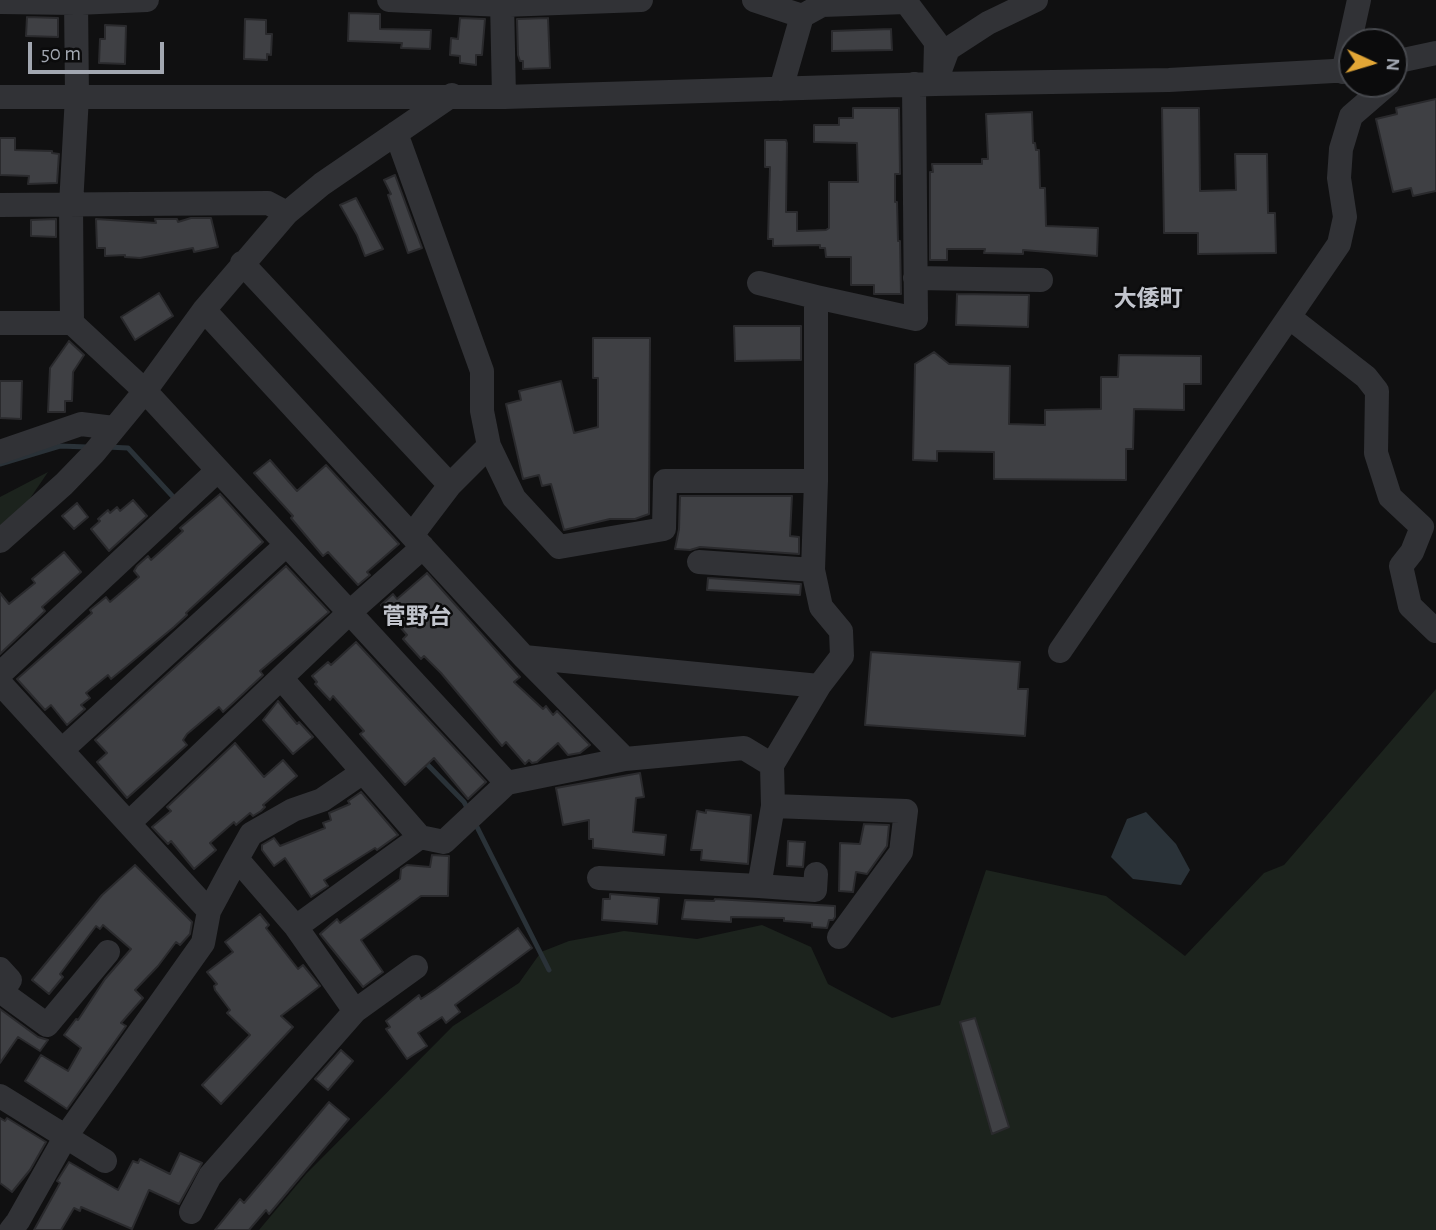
<!DOCTYPE html>
<meta charset="utf-8">
<style>
body{margin:0}
#map{position:relative;width:1436px;height:1230px;overflow:hidden;background:#101011;font-family:"Alegreya Sans",sans-serif}
canvas{display:block}
.north{position:absolute;left:1338px;top:28px;width:70px;height:70px;box-sizing:border-box;background:#0b0b0c;border:2px solid #47494e;border-radius:50%;rotate:94deg;font-size:19px;font-weight:700;line-height:28px;text-align:center;color:#a2a7b1}
.north::after{content:'';display:block;margin:auto;width:24px;height:32px;background:#e2a636;clip-path:polygon(50% 0,100% 100%,50% 72%,0 100%)}
.scale{position:absolute;left:28px;top:42px;width:136px;height:32px;box-sizing:border-box;border:4px solid #a2a7b1;border-top:0;padding-left:9px;font-size:21px;line-height:24px;white-space:nowrap;color:#a2a7b1;-webkit-text-stroke:5px #0b0b0c;paint-order:stroke}
</style>
<div id="map">
<canvas width="1436" height="1230"></canvas>
<div class="north">N</div>
<div class="scale">50 m</div>
</div>
<script>
const ctx = document.querySelector('canvas').getContext('2d');
ctx.lineJoin = 'round';
function fill(path, color) {
  ctx.fillStyle = color;
  ctx.fill(path, 'evenodd');
}
function shape(rows) {
  const path = new Path2D();
  for (const r of rows) {
    path.moveTo(r[0], r[1]);
    for (let i = 2; i < r.length; i += 2) path.lineTo(r[i], r[i + 1]);
  }
  return path;
}
function stroke(path, color, width, dash) {
  ctx.strokeStyle = color;
  ctx.lineWidth = width;
  ctx.lineCap = dash ? 'butt' : 'round';
  ctx.setLineDash(dash || []);
  ctx.stroke(path);
}
function write(font, color, halo, rows, align = 'center') {
  ctx.font = font + ' "Alegreya Sans","Noto Sans JP",sans-serif';
  ctx.lineWidth = 5;
  ctx.setLineDash([]);
  ctx.textBaseline = 'middle';
  ctx.strokeStyle = halo;
  ctx.fillStyle = color;
  for (const [text, x, y, turn = 0] of rows) {
    ctx.save();
    ctx.translate(x, y);
    ctx.rotate((+turn || 0) * Math.PI / 180);
    ctx.textAlign = isNaN(turn) ? turn : align;
    if (halo) ctx.strokeText(text, 0, 0);
    ctx.fillText(text, 0, 0);
    ctx.restore();
  }
}
const green = shape([
 [48,472,29,500,0,528,0,497],
 [1436,689,1436,1230,259,1230,306,1174,453,1026,519,983,541,952,569,941,624,931,697,939,762,925,811,947,828,984,892,1018,940,1005,986,870,1106,896,1185,956,1264,873,1284,865]
]);
const water = shape([
 [1146,812,1176,844,1190,870,1181,885,1133,879,1111,857,1127,819]
]);
const stream = shape([
 [107,447,128,448,176,500],
 [0,464,60,446,87,447],
 [424,761,464,802,469,811],
 [475,823,549,970]
]);
const building = shape([
 [349,13,380,14,380,29,431,30,430,49,401,48,402,43,348,41,349,13],
 [27,17,58,18,58,37,26,36,27,17],
 [460,18,485,19,482,55,476,55,476,65,460,63,460,56,450,55,451,38,458,39,460,18],
 [548,18,550,68,523,69,523,61,520,61,518,55,517,19,548,18],
 [245,19,266,20,266,34,272,34,271,55,267,54,267,60,244,59,245,19],
 [105,25,126,26,125,64,99,63,100,39,105,39,105,25],
 [891,29,892,50,832,51,832,31,891,29],
 [1436,99,1436,191,1413,196,1411,188,1393,192,1376,119,1397,114,1396,108,1436,99],
 [853,108,899,108,900,174,895,174,895,202,897,202,898,241,900,241,901,294,874,294,874,285,851,285,851,257,826,257,825,248,820,248,820,245,773,246,773,239,768,239,770,167,765,167,765,140,786,140,787,143,786,212,797,212,797,231,826,230,829,228,829,182,858,182,857,143,814,142,814,125,839,125,839,118,853,118,853,108],
 [1162,108,1199,108,1200,191,1236,190,1235,154,1267,154,1268,213,1275,213,1276,253,1198,254,1198,233,1164,233,1162,108],
 [1032,112,1033,143,1035,143,1036,150,1039,150,1040,188,1045,188,1046,226,1098,228,1097,256,1023,250,1023,254,984,253,985,249,947,249,947,260,930,260,930,172,933,172,932,164,982,164,982,159,988,159,986,114,1032,112],
 [0,138,15,138,15,150,52,151,52,153,59,154,57,183,28,184,29,176,0,175,0,138],
 [395,175,422,248,408,253,388,195,391,194,384,180,395,175],
 [356,198,383,249,365,256,357,235,340,205,356,198],
 [191,218,211,218,218,247,194,252,193,248,140,258,125,257,125,255,105,256,105,248,97,248,96,219,156,223,155,219,177,219,178,222,191,218],
 [56,219,56,237,31,236,31,220,56,219],
 [159,293,173,316,135,340,121,317,159,293],
 [957,294,1029,295,1028,327,956,325,957,294],
 [734,326,801,326,801,360,735,361,734,326],
 [593,338,650,338,649,514,635,519,610,519,564,530,551,484,542,486,539,475,523,479,506,404,521,400,519,391,561,381,574,433,598,427,598,378,593,378,593,338],
 [69,341,84,355,73,372,72,401,65,401,65,412,48,412,50,368,69,341],
 [934,352,949,364,1010,366,1009,424,1045,425,1045,410,1101,409,1101,377,1118,377,1119,355,1201,356,1201,384,1184,384,1184,410,1134,409,1133,449,1126,449,1126,480,994,479,994,452,937,451,937,461,913,460,915,364,934,352],
 [0,381,22,381,21,419,0,418,0,381],
 [270,460,297,491,326,465,399,544,367,572,370,575,358,585,328,552,323,556,291,518,293,516,254,473,270,460],
 [220,494,263,542,186,613,187,615,174,627,111,679,108,675,86,693,90,698,81,705,85,709,67,725,51,705,45,710,17,679,92,613,90,610,106,597,110,602,139,577,134,571,137,566,148,556,151,560,183,531,180,528,220,494],
 [680,496,792,496,790,536,799,537,799,554,700,547,690,550,675,549,679,529,680,496],
 [133,500,147,516,109,551,91,529,100,521,98,519,108,510,110,513,117,507,120,511,133,500],
 [77,503,88,517,74,529,62,516,77,503],
 [64,552,81,572,42,607,45,611,0,654,0,593,9,604,35,583,32,579,64,552],
 [286,566,329,612,260,671,263,675,234,702,223,712,219,707,187,734,183,740,187,745,127,798,97,762,107,753,95,740,286,566],
 [427,573,520,677,514,682,543,709,546,706,553,715,557,711,590,745,580,753,568,755,558,743,537,762,532,763,529,760,525,764,506,742,502,746,441,673,424,656,421,659,403,639,407,635,381,605,393,594,397,599,427,573],
 [708,578,801,584,800,595,707,590,708,578],
 [356,642,486,782,468,799,434,758,405,785,360,734,364,731,333,696,330,700,315,684,317,682,312,676,328,662,331,665,356,642],
 [871,652,1020,662,1018,689,1028,689,1025,736,865,725,871,652],
 [278,701,297,724,299,722,313,737,293,754,263,720,278,701],
 [235,743,264,777,283,760,297,776,263,805,265,807,261,811,253,816,250,813,236,825,234,822,210,843,216,850,194,869,171,841,168,844,152,827,171,811,167,807,235,743],
 [640,773,644,797,636,798,633,832,666,835,664,855,593,848,593,839,589,839,589,820,563,825,556,788,640,773],
 [361,792,398,835,377,850,375,848,324,880,328,886,311,897,285,858,274,866,262,850,262,845,274,838,280,846,325,828,323,823,331,820,329,813,350,804,348,801,361,792],
 [706,810,751,815,748,864,701,860,702,850,691,850,697,811,706,813,706,810],
 [864,824,889,825,887,846,867,874,856,872,853,892,839,891,840,843,860,844,864,824],
 [788,841,805,842,803,867,787,866,788,841],
 [432,855,449,856,448,896,421,896,361,940,383,972,363,987,320,934,337,919,340,923,400,879,401,869,407,865,430,867,432,855],
 [135,865,192,922,190,934,180,945,176,942,158,966,135,990,143,998,121,1023,126,1026,67,1109,25,1081,41,1055,68,1071,81,1048,64,1035,76,1019,78,1020,105,979,131,949,103,925,100,929,96,926,60,974,63,977,49,994,32,980,102,895,135,865],
 [610,894,659,898,657,924,602,920,603,899,610,899,610,894],
 [715,899,835,906,835,917,833,920,829,920,827,928,812,927,812,923,784,921,784,918,731,917,731,922,682,919,685,900,714,901,715,899],
 [260,914,269,925,266,928,298,969,303,965,320,986,281,1016,293,1027,221,1104,202,1085,250,1035,227,1013,230,1010,215,990,214,986,217,984,207,972,233,952,225,942,260,914],
 [518,928,532,948,455,1005,460,1012,446,1023,442,1017,418,1033,427,1046,407,1059,386,1029,390,1027,386,1021,419,995,421,999,436,989,518,928],
 [0,1009,38,1037,48,1040,40,1051,18,1037,0,1063,0,1009],
 [975,1018,1009,1127,992,1134,960,1022,975,1018],
 [341,1050,353,1061,328,1090,315,1079,341,1050],
 [329,1102,349,1119,269,1214,266,1210,249,1230,215,1230,240,1199,244,1203,329,1102],
 [0,1118,5,1121,7,1118,46,1142,30,1170,12,1192,0,1183,0,1118],
 [180,1153,202,1163,179,1204,149,1190,132,1229,81,1207,80,1211,74,1208,61,1230,34,1230,60,1183,57,1181,69,1162,118,1190,133,1161,138,1163,140,1159,170,1174,180,1153]
]);
const minor = shape([
 [76,0,77,96,71,205,72,323,145,391,507,783],
 [389,0,503,5,641,0],
 [502,0,504,97],
 [754,0,802,16],
 [0,2,76,3,147,0],
 [1394,62,1436,53],
 [1343,72,1359,0],
 [939,73,948,49,988,23,1036,0],
 [781,89,802,16,822,5,906,2,936,42,935,84],
 [0,97,504,97,935,84,1169,80,1352,70],
 [396,133,482,371,482,411,489,446,450,485,412,535],
 [0,205,268,203,287,213],
 [242,263,450,485],
 [915,278,1041,280],
 [759,283,816,297],
 [204,310,524,657,625,759],
 [1289,317,1366,377,1377,391,1376,453,1390,497,1422,527,1412,552,1401,566,1410,606,1436,631],
 [0,323,72,323],
 [489,446,514,498,559,547,664,529,665,481,816,481,813,570,821,607,841,631,842,656,819,686],
 [0,452,81,424,114,428],
 [816,481,816,297,916,319,914,84],
 [0,541,64,484,94,453,145,391,204,310,287,213,322,184,452,95],
 [699,562,813,570],
 [1060,651,1339,244,1345,217,1339,178,1341,149,1351,116,1388,84],
 [0,674,217,471],
 [281,678,420,837],
 [0,683,209,911],
 [62,750,286,545],
 [773,806,906,811,901,852,839,937],
 [129,823,350,612,423,547],
 [237,859,251,834,293,810,322,800,363,772],
 [599,878,759,886,773,806,772,765],
 [759,886,815,890,816,874],
 [296,927,420,837,444,842,507,783,625,759,744,748,772,765,819,686,524,657],
 [0,969,10,980,0,992],
 [0,991,47,1025,108,952],
 [355,1011,416,967],
 [0,1096,105,1161],
 [11,1230,18,1221,66,1136,203,943,209,911,237,859,296,927,355,1011,210,1176,191,1212]
]);
const neighbourhoodNames = [
 ["大倭町",1148,299],
 ["菅野台",417,617]
];
fill(green, '#1c231d');
fill(water, '#2a3238');
stroke(stream, '#2a3238', 5);
fill(building, '#3f4044');
stroke(building, '#2a2a2d', 2);
stroke(minor, '#313236', 24);
write('bold 23px', '#c2c5cd', '#0b0b0c', neighbourhoodNames);
</script>
